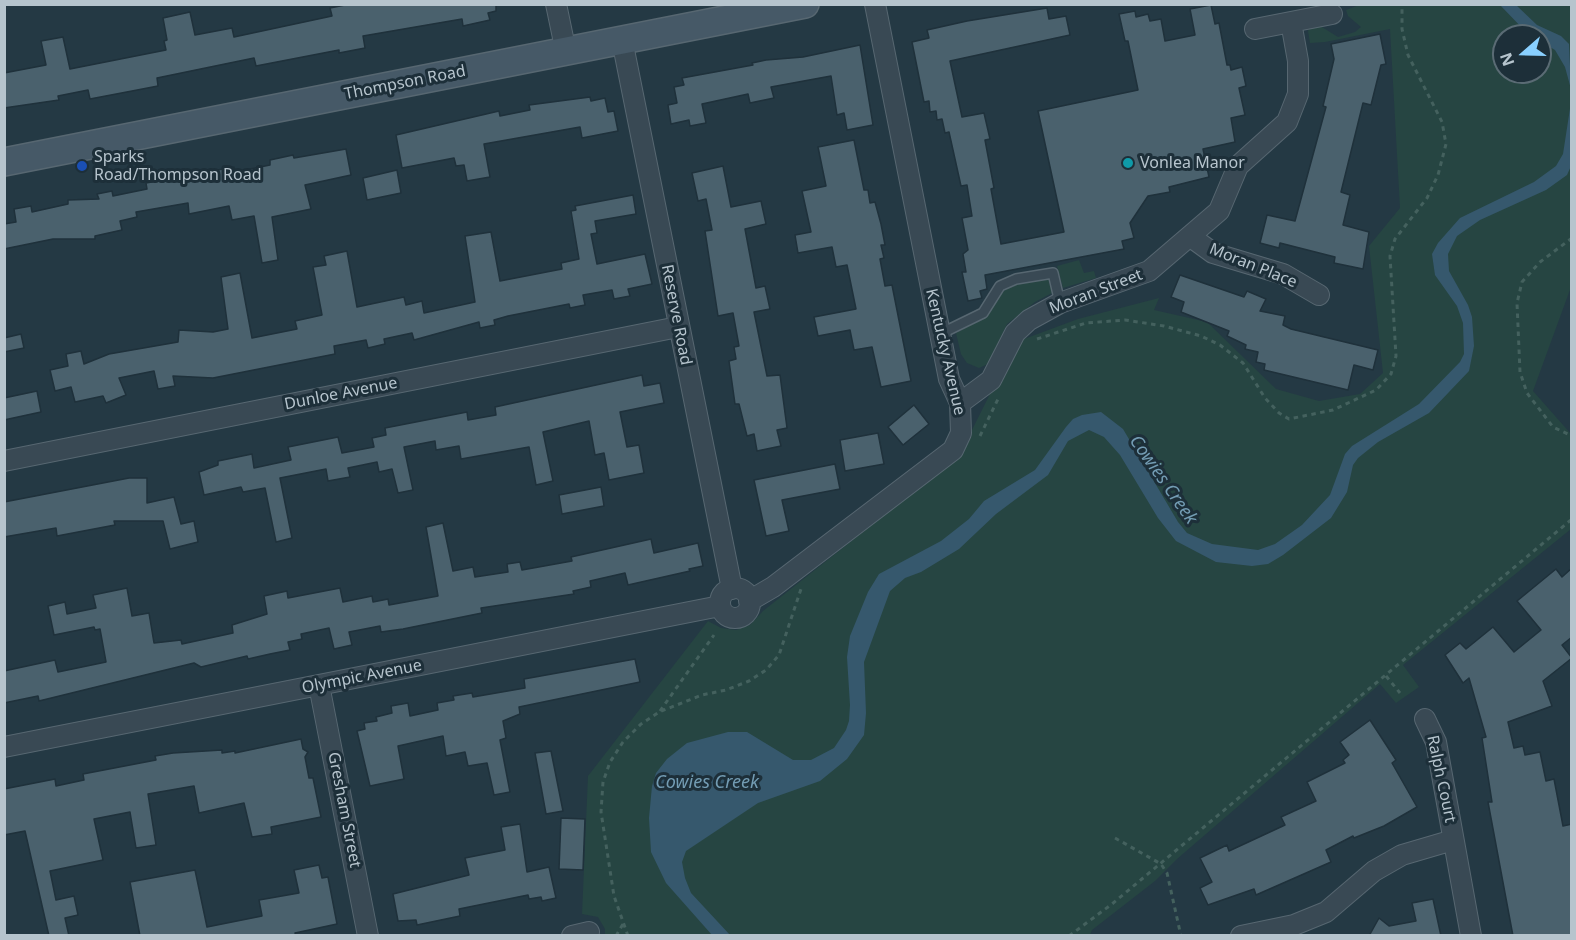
<!DOCTYPE html>
<style>
body{margin:0}
#map{position:relative;width:1576px;height:940px;overflow:hidden;background:#243944;font-family:"Noto Sans",sans-serif}
canvas{display:block}
.frame{position:absolute;inset:0;border:6px solid #b6c4cd;pointer-events:none}
.north{position:absolute;left:1492px;top:24px;width:60px;height:60px;box-sizing:border-box;background:#1d2f39;border:2px solid #5a6b74;border-radius:50%;rotate:250deg;font-size:16px;font-weight:700;line-height:24px;text-align:center;color:#b6c4cd}
.north::after{content:'';display:block;margin:auto;width:21px;height:27px;background:#89d0ff;clip-path:polygon(50% 0,100% 100%,50% 72%,0 100%)}
</style>
<div id="map">
<canvas width="1576" height="940"></canvas>
<div class="frame"></div>
<div class="north">N</div>
</div>
<script>
const ctx = document.querySelector('canvas').getContext('2d');
ctx.lineJoin = 'round';
function fill(path, color) {
  ctx.fillStyle = color;
  ctx.fill(path, 'evenodd');
}
function shape(rows) {
  const path = new Path2D();
  for (const r of rows) {
    if (r.length === 3) {
      path.moveTo(r[0] + r[2], r[1]);
      path.arc(r[0], r[1], r[2], 0, 2 * Math.PI);
      continue;
    }
    path.moveTo(r[0], r[1]);
    for (let i = 2; i < r.length; i += 2) path.lineTo(r[i], r[i + 1]);
  }
  return path;
}
function stroke(path, color, width, dash) {
  ctx.strokeStyle = color;
  ctx.lineWidth = width;
  ctx.lineCap = dash ? 'butt' : 'round';
  ctx.setLineDash(dash || []);
  ctx.stroke(path);
}
function write(font, color, halo, rows, align = 'center') {
  ctx.font = font + ' "Noto Sans",sans-serif';
  ctx.lineWidth = 6;
  ctx.setLineDash([]);
  ctx.textBaseline = 'middle';
  ctx.strokeStyle = halo;
  ctx.fillStyle = color;
  for (const [text, x, y, turn = 0] of rows) {
    ctx.save();
    ctx.translate(x, y);
    ctx.rotate((+turn || 0) * Math.PI / 180);
    ctx.textAlign = isNaN(turn) ? turn : align;
    if (halo) ctx.strokeText(text, 0, 0);
    ctx.fillText(text, 0, 0);
    ctx.restore();
  }
}
const green = shape([
 [1359,5,1571,5,1571,287,1533,391,1571,434,1571,529,1403,665,1419,687,1396,703,1380,684,1177,859,1155,881,1092,930,1090,935,605,936,605,929,598,917,582,914,588,776,708,621,721,628,736,630,750,625,763,611,959,456,1016,342,1078,319,1159,298,1154,310,1207,322,1276,389,1319,401,1360,394,1383,373,1369,246,1400,208,1390,29,1325,42,1310,43,1308,31,1311,25,1317,24,1338,37,1355,32,1361,27,1348,16,1346,10],
 [1504,36,1540,36,1540,72,1504,72],
 [1079,260,1084,273,1094,271,1096,278,1063,288,1057,266],
 [1035,278,1048,278,1052,293,1035,302,1007,324,988,364,979,368,967,363,961,354,956,333,987,317,1001,293,1008,288]
]);
const water = shape([
 [1500,5,1516,5,1537,25,1561,36,1569,44,1571,89,1565,67,1555,50,1540,41,1540,36,1527,33],
 [1571,102,1571,166,1567,175,1546,190,1480,220,1457,236,1448,254,1449,271,1468,305,1472,317,1474,346,1469,371,1429,413,1378,442,1358,458,1353,465,1347,492,1331,518,1283,555,1268,564,1252,566,1216,562,1176,541,1158,518,1120,455,1104,437,1089,430,1068,441,1048,475,996,514,959,549,921,572,905,578,890,591,864,662,866,713,864,735,847,759,820,781,758,803,686,851,682,862,685,878,691,893,730,935,712,935,666,883,651,852,649,818,652,786,656,773,667,759,687,743,728,732,747,732,793,760,811,760,834,748,846,730,849,721,850,705,847,657,850,636,868,592,879,574,941,541,969,519,984,501,1035,470,1066,427,1073,419,1082,415,1101,412,1123,429,1178,522,1187,533,1212,544,1258,550,1275,544,1302,525,1330,495,1345,454,1352,446,1419,404,1460,362,1464,354,1463,323,1457,306,1435,275,1432,254,1438,243,1460,218,1534,182,1556,166,1563,154]
]);
const building = shape([
 [350,4,496,4,496,11,488,13,490,20,463,26,462,19,363,36,365,48,339,53,339,50,256,66,254,58,157,78,158,86,132,91,90,99,88,90,58,96,59,100,4,108,4,73,46,65,41,41,63,37,70,69,166,50,164,41,167,40,163,18,190,12,195,35,232,28,234,37,332,16,330,8,350,4],
 [1211,5,1215,24,1219,23,1227,65,1230,65,1231,70,1242,67,1246,86,1239,88,1245,115,1231,118,1235,142,1203,149,1209,177,1169,187,1170,192,1148,196,1130,223,1134,238,1122,241,1124,249,985,275,987,289,980,291,982,298,968,301,962,272,966,272,963,254,968,250,962,218,972,216,967,185,961,186,949,132,945,133,942,119,937,120,936,111,930,112,929,101,924,102,912,42,929,38,927,30,967,21,1047,8,1049,19,1066,16,1070,35,950,61,962,117,984,113,990,139,985,140,994,188,991,189,1001,244,1064,232,1038,111,1138,90,1128,41,1125,41,1119,14,1135,11,1136,17,1148,14,1150,21,1161,19,1165,41,1195,35,1190,9,1211,5],
 [1380,34,1386,64,1381,65,1371,105,1363,103,1341,192,1350,195,1343,225,1369,232,1363,269,1334,263,1335,257,1280,243,1279,248,1260,243,1267,215,1295,221,1326,107,1323,106,1334,59,1331,44,1380,34],
 [860,45,873,125,847,130,844,113,837,115,831,76,771,87,774,98,750,103,748,94,702,104,706,123,690,126,689,120,671,124,668,105,677,103,674,87,684,85,682,78,753,65,752,63,766,60,803,57,860,45],
 [590,97,591,101,605,98,608,112,614,111,618,131,582,138,580,127,484,144,490,177,467,181,464,165,456,166,454,158,402,168,396,135,499,111,500,116,530,110,529,105,590,97],
 [854,140,864,190,868,190,870,203,875,202,881,224,885,245,881,245,884,258,880,259,885,286,892,285,911,381,881,387,872,347,854,350,850,330,818,336,814,317,856,309,847,265,836,267,832,247,798,253,795,235,811,232,802,191,826,186,818,147,854,140],
 [346,149,351,175,305,185,311,209,272,217,278,260,262,263,254,216,232,220,229,206,189,214,188,203,136,212,137,217,120,221,122,230,95,236,95,239,53,239,4,249,4,224,16,222,14,209,31,206,32,212,68,204,68,200,99,199,97,194,112,191,113,196,147,189,146,183,234,167,235,172,270,165,270,160,293,155,294,158,346,149],
 [723,166,731,207,761,201,766,224,745,229,756,288,765,286,770,309,754,312,767,376,780,375,787,428,777,430,781,446,757,451,754,434,747,436,739,404,735,404,729,361,736,359,734,347,739,346,733,313,718,316,705,231,712,230,706,199,698,201,692,173,723,166],
 [397,170,401,193,367,200,363,178,397,170],
 [633,195,636,214,595,221,597,233,591,234,597,264,645,254,652,284,628,289,630,296,614,299,612,290,583,295,585,305,570,308,569,304,508,316,494,320,495,325,480,328,479,322,414,340,412,333,384,339,385,344,368,348,366,340,334,346,335,354,213,378,173,376,175,386,158,389,154,371,119,378,126,395,106,403,103,396,75,402,71,387,55,391,50,370,68,366,66,354,81,351,84,364,109,354,178,342,179,330,213,332,228,329,221,277,240,273,252,338,297,329,295,321,322,315,313,267,326,265,324,256,347,251,357,307,404,297,406,305,422,301,424,313,475,302,465,236,491,232,500,281,562,269,561,263,579,259,571,211,576,210,575,206,633,195],
 [1180,275,1244,297,1247,291,1266,299,1260,311,1285,316,1283,325,1291,329,1378,350,1373,370,1354,365,1348,390,1264,370,1265,364,1256,362,1258,352,1245,349,1246,345,1227,336,1229,331,1181,312,1184,302,1171,297,1180,275],
 [21,334,24,348,4,352,4,338,21,334],
 [642,375,644,386,660,383,664,403,620,412,627,447,639,445,644,473,609,480,604,453,595,455,589,421,543,432,553,481,536,485,529,447,461,459,459,446,436,450,435,441,404,447,413,490,398,493,392,469,379,472,377,462,348,468,350,477,328,481,326,469,280,478,292,538,276,542,265,488,243,492,241,487,204,495,199,472,218,465,218,461,252,454,254,468,291,460,288,447,338,437,342,453,374,447,372,438,386,435,385,428,467,412,468,420,496,415,495,407,642,375],
 [37,391,41,412,4,420,4,398,37,391],
 [914,405,929,424,903,445,888,427,914,405],
 [878,433,884,464,845,471,840,440,878,433],
 [835,464,840,489,782,500,789,531,766,536,754,480,835,464],
 [129,478,147,478,147,503,174,497,181,524,194,521,198,542,170,549,163,521,114,521,115,525,57,536,56,528,4,537,4,502,129,478],
 [601,487,604,506,562,514,559,495,601,487],
 [443,523,453,571,473,567,475,577,508,572,507,564,520,562,522,570,572,561,571,557,651,539,654,553,698,543,703,566,689,569,690,571,628,585,625,573,590,581,591,587,573,591,574,594,481,608,482,613,403,629,381,632,380,626,349,632,352,645,334,649,329,628,301,634,302,639,288,642,290,650,270,654,248,659,247,656,201,667,194,663,39,701,38,696,4,703,4,671,55,660,58,672,106,662,100,629,95,630,94,627,54,635,48,606,65,602,67,614,96,608,93,595,127,588,132,616,149,613,154,643,181,640,182,644,233,633,232,625,267,614,264,596,287,591,288,598,340,588,343,602,372,596,373,602,388,599,389,605,438,596,426,527,443,523],
 [1572,568,1572,637,1562,645,1572,658,1543,681,1552,706,1508,722,1514,748,1523,746,1525,755,1540,752,1546,781,1554,779,1563,826,1572,824,1572,936,1513,936,1488,802,1492,802,1482,738,1486,737,1469,678,1463,683,1445,655,1460,643,1466,649,1493,627,1514,652,1541,630,1517,601,1556,569,1562,577,1572,568],
 [635,659,640,682,519,707,520,714,503,721,506,738,500,740,510,792,494,795,487,763,468,766,465,752,446,756,443,736,398,746,404,779,370,786,357,731,365,729,364,723,377,721,376,717,392,713,391,706,408,703,410,716,438,710,437,703,454,700,453,696,472,693,473,697,525,688,524,679,635,659],
 [1370,720,1396,760,1392,763,1417,807,1384,826,1354,838,1353,836,1326,850,1331,862,1256,895,1254,889,1208,905,1200,888,1212,882,1200,858,1227,845,1229,851,1285,825,1281,817,1316,801,1307,782,1345,763,1343,760,1349,755,1340,742,1370,720],
 [301,739,303,749,308,752,305,757,309,778,313,778,321,817,271,827,272,834,252,837,244,803,199,813,194,786,148,794,156,845,136,848,130,812,94,819,103,860,50,871,56,900,74,896,78,915,65,918,69,936,49,936,25,831,4,835,4,789,55,779,56,786,84,780,83,774,156,760,155,756,173,753,222,750,222,753,235,751,235,753,301,739],
 [551,751,563,811,546,814,535,753,551,751],
 [561,818,585,819,583,870,559,869,561,818],
 [520,824,527,872,549,867,556,898,542,901,541,897,529,899,528,895,459,909,460,916,417,925,416,920,398,921,393,894,469,875,465,858,505,850,501,827,520,824],
 [319,865,322,878,328,877,337,924,295,933,296,936,140,936,130,882,195,870,207,927,262,916,259,900,299,893,294,870,319,865],
 [1433,899,1441,936,1369,936,1379,918,1389,926,1416,921,1412,903,1433,899]
]);
const path = shape([
 [1572,238,1540,262,1522,282,1517,303,1520,372,1527,393,1553,427,1572,436],
 [1037,339,1086,323,1125,320,1164,326,1201,336,1220,345,1243,363,1265,398,1279,413,1289,419,1333,410,1376,390,1391,374,1396,356,1390,256,1395,239,1427,198,1438,175,1446,144,1442,122,1408,55,1402,29,1402,4],
 [980,436,998,399],
 [1386,676,1400,693],
 [660,711,714,635],
 [1115,838,1161,864,1167,873,1181,936],
 [616,936,623,924],
 [628,936,614,896,601,812,603,782,610,762,623,742,641,724,659,712,702,695,726,690,749,681,766,670,779,655,801,589],
 [1069,936,1112,904,1572,519]
]);
const service = shape([
 [940,334,983,313,1000,286,1016,279,1053,273,1060,303]
]);
const minor = shape([
 [556,4,566,52],
 [1255,29,1332,14],
 [622,40,732,589],
 [1191,237,1213,253,1283,274,1319,295],
 [960,403,991,380,1015,333,1029,320,1060,303,1149,271,1219,211,1238,166,1287,122,1298,94,1298,61,1291,22],
 [4,461,678,327],
 [735,603,15],
 [749,601,773,587,953,450,961,433,960,403,949,379,875,4],
 [319,685,368,936],
 [1425,719,1436,742,1471,936],
 [4,747,720,606],
 [572,936,589,932],
 [1241,936,1294,925,1326,912,1374,871,1402,855,1453,840]
]);
const secondary = shape([
 [4,162,805,4]
]);
const markers = [
 [1128,163,6,"#0f9aa8"],
 [82,166,6,"#1a4fb4"]
];
const streetNames = [
 ["Thompson Road",405,83,-11],
 ["Moran Place",1253,266,22],
 ["Moran Street",1096,292,-21],
 ["Reserve Road",676,315,79],
 ["Kentucky Avenue",945,352,77],
 ["Dunloe Avenue",341,394,-11],
 ["Olympic Avenue",362,677,-11],
 ["Ralph Court",1441,779,78],
 ["Gresham Street",344,810,79]
];
const poiNames = [
 ["Sparks",94,157],
 ["Road/Thompson Road",94,175],
 ["Vonlea Manor",1140,163]
];
const waterNames = [
 ["Cowies Creek",1163,480,55],
 ["Cowies Creek",707,783]
];
fill(green, '#264542');
fill(water, '#36586d');
fill(building, '#4a616d');
stroke(building, '#1f313b', 1.5);
stroke(service, '#576771', 12);
stroke(minor, '#576771', 22);
stroke(secondary, '#576771', 30);
stroke(path, '#44615e', 3, [4.5, 4.5]);
stroke(service, '#394954', 9);
stroke(minor, '#394954', 20);
stroke(secondary, '#465967', 27);
for (const [x, y, r, color] of markers) {
  const dot = new Path2D();
  dot.arc(x, y, r, 0, 2 * Math.PI);
  ctx.fillStyle = color;
  ctx.fill(dot);
  stroke(dot, '#1d2f39', 2);
}
write('16px', '#b6c4cd', '#1d2f39', streetNames);
write('16px', '#b6c4cd', '#1d2f39', poiNames, 'left');
write('italic 18px', '#739cb3', '#1d2f39', waterNames);
</script>
